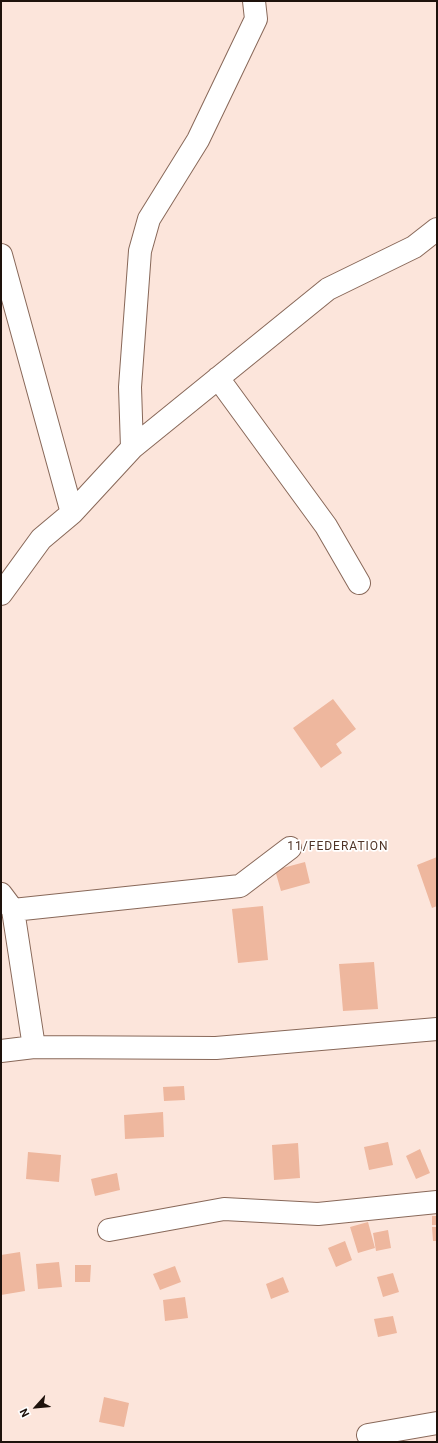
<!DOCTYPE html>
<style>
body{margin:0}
#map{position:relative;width:438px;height:1443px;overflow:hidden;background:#fce5db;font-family:Roboto,sans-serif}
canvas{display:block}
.frame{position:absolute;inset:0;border:2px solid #1e120c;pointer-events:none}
.north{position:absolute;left:16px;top:1387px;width:40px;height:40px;-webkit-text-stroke:3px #fff;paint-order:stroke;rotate:243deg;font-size:11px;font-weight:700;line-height:16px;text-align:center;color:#1e120c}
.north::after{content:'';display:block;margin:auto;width:14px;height:18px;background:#1e120c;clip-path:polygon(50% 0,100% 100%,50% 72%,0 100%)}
</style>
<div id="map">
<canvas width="438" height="1443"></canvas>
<div class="frame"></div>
<div class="north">N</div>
</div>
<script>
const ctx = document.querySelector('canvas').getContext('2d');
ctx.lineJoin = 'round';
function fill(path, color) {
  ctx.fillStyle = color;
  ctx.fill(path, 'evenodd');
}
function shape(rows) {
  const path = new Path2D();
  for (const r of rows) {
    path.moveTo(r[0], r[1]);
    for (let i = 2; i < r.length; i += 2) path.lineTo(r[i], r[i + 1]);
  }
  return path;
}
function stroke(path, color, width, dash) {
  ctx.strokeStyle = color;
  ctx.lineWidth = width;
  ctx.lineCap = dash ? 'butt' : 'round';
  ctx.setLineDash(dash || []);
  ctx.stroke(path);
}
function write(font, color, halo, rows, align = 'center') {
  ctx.font = font + ' Roboto,sans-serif';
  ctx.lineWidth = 3.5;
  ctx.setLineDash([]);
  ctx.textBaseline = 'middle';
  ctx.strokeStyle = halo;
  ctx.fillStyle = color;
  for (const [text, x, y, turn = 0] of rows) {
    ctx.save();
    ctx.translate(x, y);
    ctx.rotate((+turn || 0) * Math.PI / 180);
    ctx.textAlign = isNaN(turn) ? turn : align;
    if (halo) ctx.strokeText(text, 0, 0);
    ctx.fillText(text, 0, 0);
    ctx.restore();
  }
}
const building = shape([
 [333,699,356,729,336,744,342,753,321,768,293,728],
 [437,857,437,906,432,908,417,865],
 [305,862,310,883,281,891,275,870],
 [263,906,268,960,238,963,232,909],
 [374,962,378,1009,343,1011,339,964],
 [184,1086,185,1100,164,1101,163,1087],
 [163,1112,164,1137,125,1139,124,1115],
 [388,1142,393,1165,369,1170,364,1147],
 [298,1143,300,1178,274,1180,272,1145],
 [420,1149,430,1173,416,1179,406,1156],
 [28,1152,61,1155,59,1182,26,1179],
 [117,1173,120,1190,95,1196,91,1179],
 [432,1216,437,1216,437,1225,432,1225],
 [368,1222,375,1248,358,1253,350,1227],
 [432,1227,437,1227,437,1241,433,1241],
 [388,1230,391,1248,376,1251,373,1233],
 [345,1241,352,1260,336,1267,328,1248],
 [20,1252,25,1291,1,1295,1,1255],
 [59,1262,62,1287,38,1289,36,1264],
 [75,1265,91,1265,90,1282,75,1282],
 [175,1266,181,1282,160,1290,153,1274],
 [393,1273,399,1292,383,1297,377,1277],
 [283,1277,289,1292,271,1299,266,1284],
 [185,1297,188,1318,165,1321,163,1300],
 [393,1316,397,1333,378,1337,374,1319],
 [104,1397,129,1403,124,1427,99,1422]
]);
const street = shape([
 [1,255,72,513],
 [218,378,326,526,359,583],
 [132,448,328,289,414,247,437,229],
 [1,594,41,539,72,513,132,448,130,387,140,251,149,219,198,140,256,19,254,1],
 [1,894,13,910,34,1047],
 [13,910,240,886,290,848],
 [1,1051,34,1047,216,1048,437,1029],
 [109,1230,224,1209,318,1214,437,1202],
 [368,1435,437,1423]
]);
const quarterNames = [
 ["11/FEDERATION",338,847]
];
fill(building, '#eeb79e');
stroke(street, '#886859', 24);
stroke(street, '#fff', 22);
ctx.letterSpacing = '1px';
write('12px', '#4f3326', '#fff', quarterNames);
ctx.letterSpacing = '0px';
</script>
